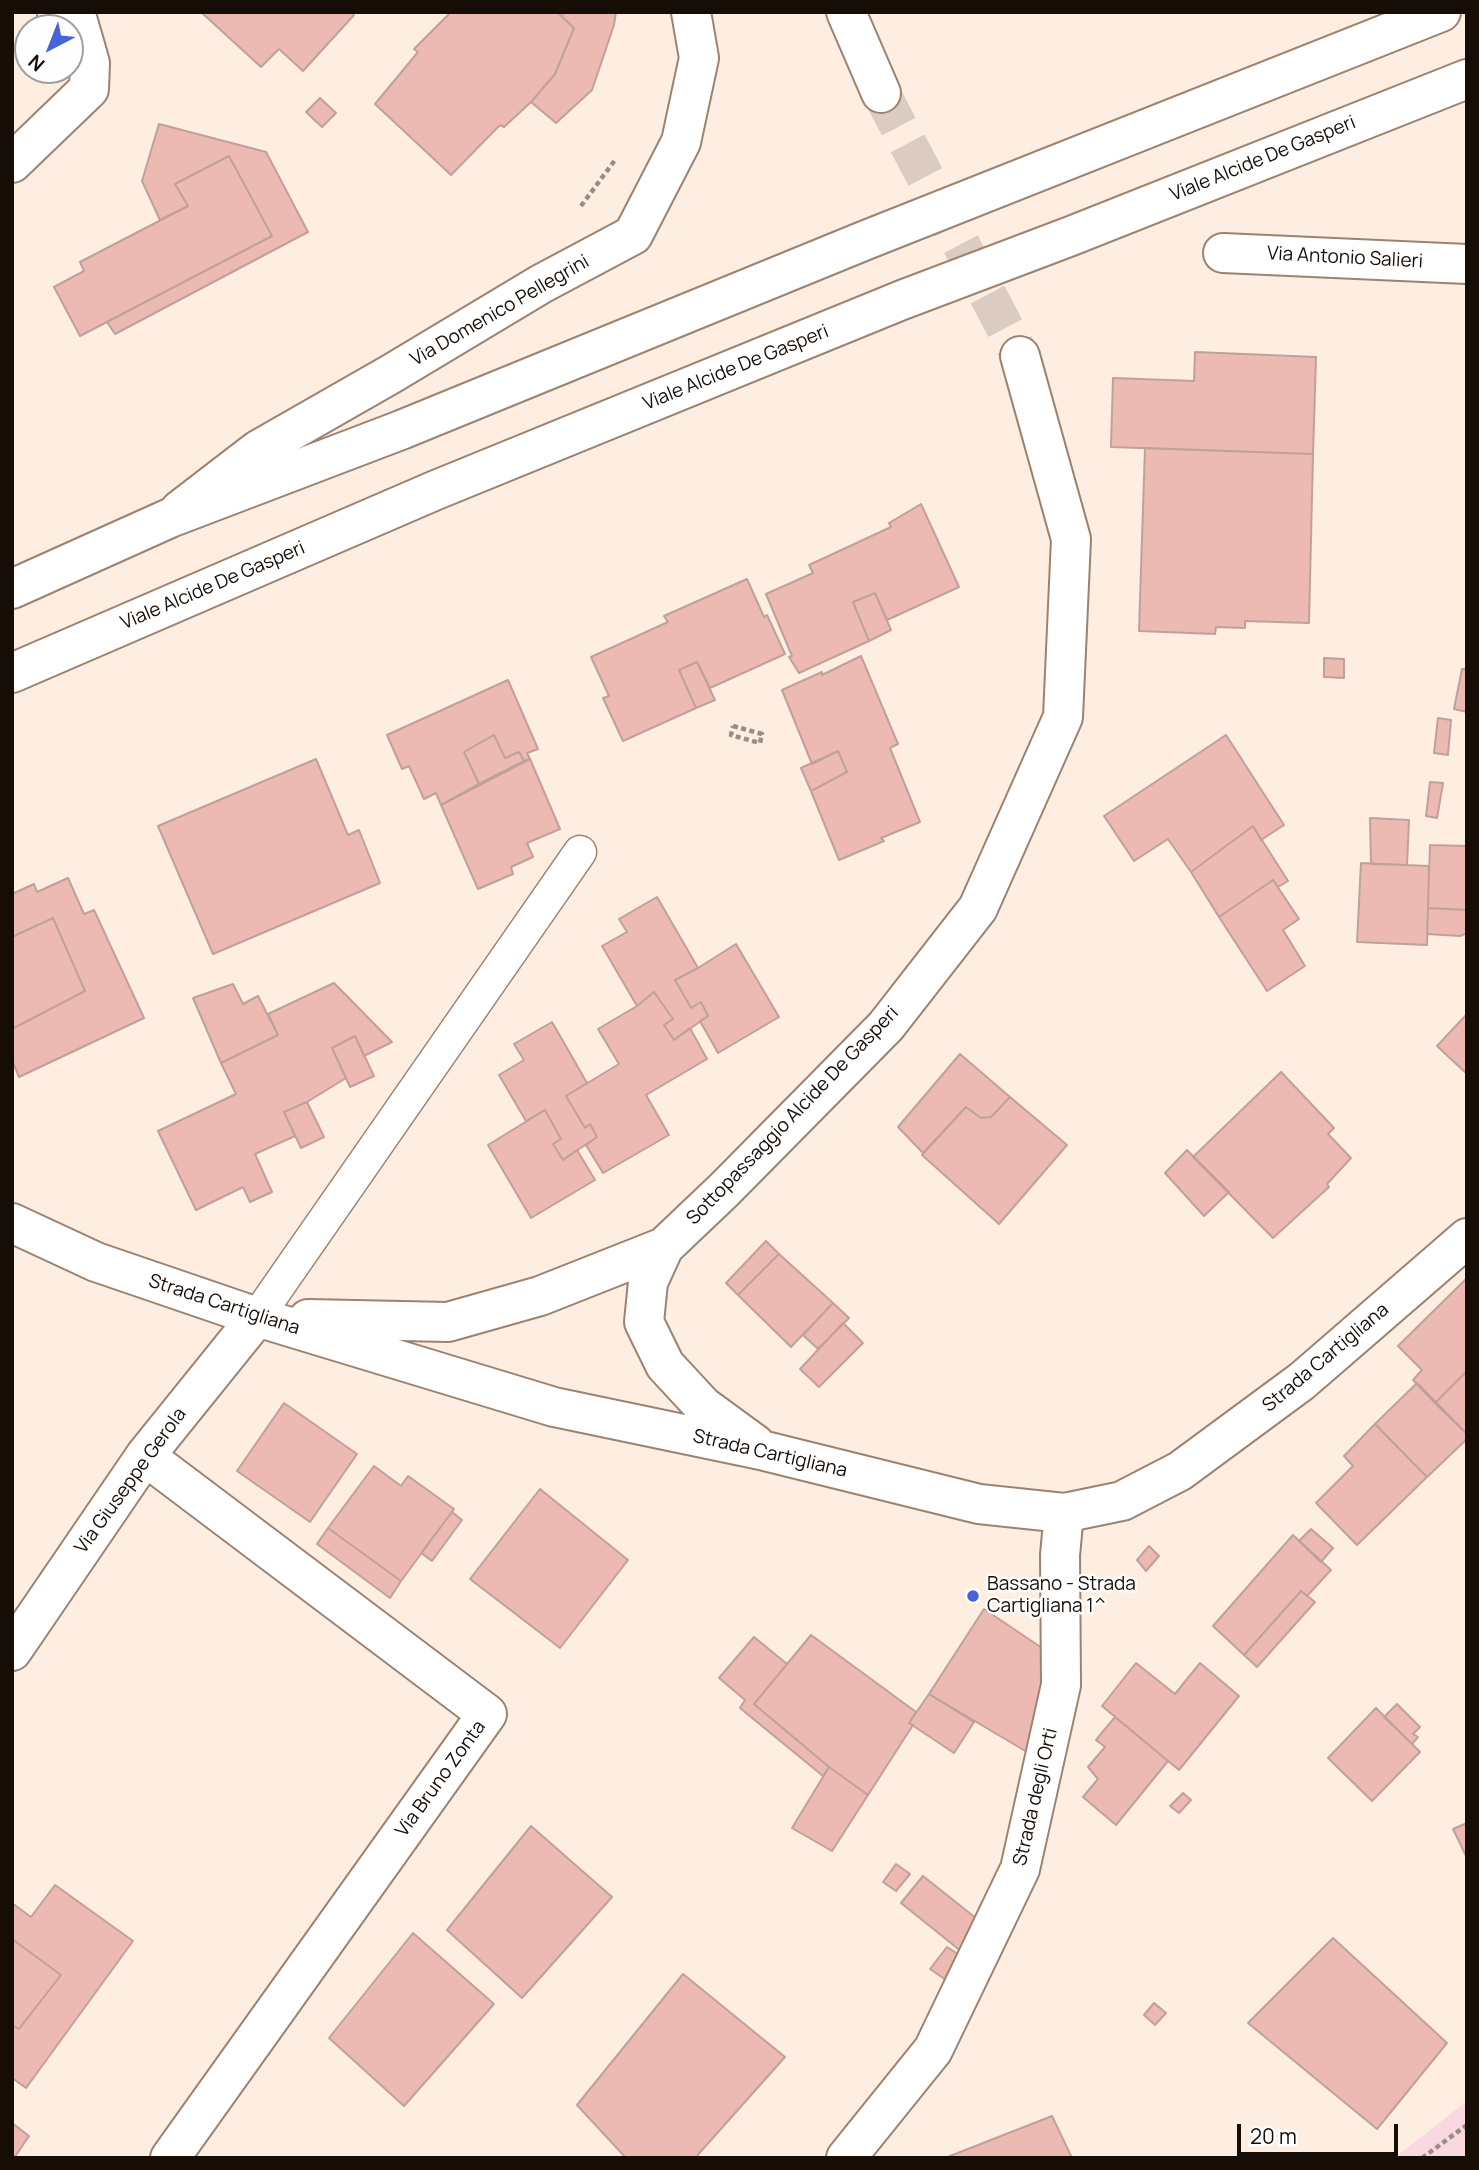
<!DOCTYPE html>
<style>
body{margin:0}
#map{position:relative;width:1479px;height:2170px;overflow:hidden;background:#feede1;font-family:Manrope,sans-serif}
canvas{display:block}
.frame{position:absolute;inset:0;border:14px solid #160d07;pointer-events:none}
.north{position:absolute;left:14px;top:14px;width:70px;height:70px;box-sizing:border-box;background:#fefefe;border:2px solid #a19e9b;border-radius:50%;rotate:222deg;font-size:19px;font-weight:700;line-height:28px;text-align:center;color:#160d07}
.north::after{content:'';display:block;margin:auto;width:24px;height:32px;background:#4763d7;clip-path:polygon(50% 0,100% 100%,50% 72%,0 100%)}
.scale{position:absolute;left:1237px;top:2124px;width:161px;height:32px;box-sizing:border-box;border:4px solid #160d07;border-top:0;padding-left:9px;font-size:21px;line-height:24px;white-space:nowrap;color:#160d07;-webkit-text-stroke:5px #fefefe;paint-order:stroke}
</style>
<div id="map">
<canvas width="1479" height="2170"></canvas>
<div class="frame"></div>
<div class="north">N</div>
<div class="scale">20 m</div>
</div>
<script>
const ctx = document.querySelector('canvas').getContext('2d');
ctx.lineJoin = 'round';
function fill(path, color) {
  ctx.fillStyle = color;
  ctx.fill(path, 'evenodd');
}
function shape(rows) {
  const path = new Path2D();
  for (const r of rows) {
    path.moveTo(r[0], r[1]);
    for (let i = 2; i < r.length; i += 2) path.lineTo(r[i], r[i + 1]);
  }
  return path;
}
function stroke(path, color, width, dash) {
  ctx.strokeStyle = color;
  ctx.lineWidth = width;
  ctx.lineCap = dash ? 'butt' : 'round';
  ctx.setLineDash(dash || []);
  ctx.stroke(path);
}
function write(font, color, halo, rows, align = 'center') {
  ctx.font = font + ' Manrope,sans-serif';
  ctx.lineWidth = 5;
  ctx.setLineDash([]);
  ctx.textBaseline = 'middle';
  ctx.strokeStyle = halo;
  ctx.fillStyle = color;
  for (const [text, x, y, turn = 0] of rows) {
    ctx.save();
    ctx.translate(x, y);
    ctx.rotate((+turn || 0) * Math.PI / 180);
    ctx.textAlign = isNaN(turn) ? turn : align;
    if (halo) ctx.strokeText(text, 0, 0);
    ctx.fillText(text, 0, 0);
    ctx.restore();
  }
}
const green = shape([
 [1467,2101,1467,2158,1396,2158,1397,2156]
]);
const building = shape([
 [201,12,350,12,354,15,303,71,279,49,261,67,201,12],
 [451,12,557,12,574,28,555,74,531,102,504,127,500,125,451,175,375,104,418,52,414,49,451,12],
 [565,12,616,12,614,25,592,90,556,123,531,102,555,74,574,28,561,16,565,12],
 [320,98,336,113,322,127,306,112,320,98],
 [159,124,266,152,308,232,115,334,107,322,272,236,229,156,175,184,188,206,160,220,142,181,159,124],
 [229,156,272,236,80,336,54,287,84,271,80,262,188,206,175,184,229,156],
 [1195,352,1316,357,1313,454,1111,447,1113,378,1194,381,1195,352],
 [1145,448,1313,454,1309,623,1245,621,1245,628,1216,627,1215,634,1139,631,1145,448],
 [921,504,959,587,887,620,875,593,853,602,869,641,799,673,789,657,792,656,766,594,813,573,809,565,891,527,889,523,921,504],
 [747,579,764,617,767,615,785,654,710,688,697,662,679,670,696,708,623,741,603,698,609,696,591,657,668,622,664,616,747,579],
 [875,593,891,630,869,641,853,602,875,593],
 [861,656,898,744,890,748,920,822,881,838,884,841,839,860,811,791,847,772,838,751,812,764,782,690,822,672,822,675,861,656],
 [1324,658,1344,659,1344,678,1324,677,1324,658],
 [697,662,715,700,696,708,679,670,697,662],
 [1462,669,1467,669,1467,712,1454,709,1462,669],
 [508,680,538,749,527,753,530,759,524,761,519,752,505,758,494,735,464,752,479,784,441,805,436,793,424,799,409,766,402,769,387,735,508,680],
 [1438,718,1451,720,1448,755,1434,753,1438,718],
 [494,735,505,758,519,752,524,761,479,784,464,752,494,735],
 [1226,735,1284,825,1261,840,1253,826,1191,872,1168,839,1134,861,1104,816,1226,735],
 [838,751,847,772,811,791,801,768,838,751],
 [316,759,348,835,359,830,380,883,213,954,158,826,316,759],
 [530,759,560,829,527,843,533,857,511,867,513,874,478,889,441,805,530,759],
 [1430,782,1443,783,1437,818,1426,816,1430,782],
 [1370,818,1409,820,1407,865,1371,864,1370,818],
 [1253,826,1288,881,1278,887,1273,880,1219,917,1191,872,1253,826],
 [1430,845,1467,846,1467,910,1428,908,1430,845],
 [1361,863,1429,866,1427,945,1357,942,1361,863],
 [68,878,84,914,94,910,144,1018,19,1077,12,1060,12,1029,85,991,53,918,12,937,12,894,34,884,37,892,68,878],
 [1273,880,1299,919,1283,930,1305,966,1267,991,1219,917,1273,880],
 [657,897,698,968,675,980,691,1008,701,1002,708,1016,674,1040,664,1025,673,1019,654,992,637,1006,602,946,627,932,619,919,657,897],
 [1428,908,1467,910,1467,933,1460,936,1427,934,1428,908],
 [53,918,85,991,12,1029,12,937,53,918],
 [736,944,779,1017,718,1053,700,1021,708,1016,701,1002,691,1008,675,980,698,968,736,944],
 [334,983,392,1042,364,1056,355,1036,332,1048,346,1078,307,1102,284,1112,295,1136,255,1154,272,1192,250,1202,243,1187,196,1210,158,1131,236,1094,221,1063,278,1035,268,1014,334,983],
 [233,984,243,1004,258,996,278,1035,221,1063,193,998,233,984],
 [654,992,673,1019,664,1025,674,1040,690,1028,707,1059,646,1095,669,1135,603,1173,586,1145,597,1137,590,1124,585,1128,566,1096,619,1064,598,1029,637,1006,654,992],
 [1467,1014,1467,1074,1437,1046,1467,1014],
 [552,1022,587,1083,566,1096,585,1128,590,1124,597,1137,563,1160,553,1144,561,1139,545,1110,526,1121,499,1075,524,1060,514,1044,552,1022],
 [355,1036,374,1076,350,1087,332,1048,355,1036],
 [960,1054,1010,1097,991,1117,981,1118,966,1107,923,1153,898,1127,960,1054],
 [1281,1072,1334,1128,1328,1134,1351,1158,1327,1184,1329,1187,1273,1238,1193,1157,1281,1072],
 [1010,1097,1067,1145,999,1224,922,1155,966,1107,981,1118,991,1117,1010,1097],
 [307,1102,324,1137,301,1148,284,1112,307,1102],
 [545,1110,561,1139,553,1144,563,1160,577,1150,595,1180,531,1218,488,1145,545,1110],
 [1187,1150,1229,1192,1204,1216,1165,1173,1187,1150],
 [766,1241,779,1254,738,1295,726,1283,766,1241],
 [779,1254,833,1303,791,1347,738,1295,779,1254],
 [1467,1278,1467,1371,1435,1403,1413,1380,1422,1370,1398,1346,1467,1278],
 [833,1303,849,1318,818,1349,803,1335,833,1303],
 [843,1323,863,1343,819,1387,800,1369,843,1323],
 [1467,1371,1467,1434,1435,1403,1467,1371],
 [1417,1383,1467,1434,1467,1439,1427,1477,1375,1424,1417,1383],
 [284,1403,357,1454,310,1522,237,1471,284,1403],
 [1375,1424,1427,1477,1357,1545,1316,1503,1353,1466,1344,1456,1375,1424],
 [374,1466,401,1486,408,1476,454,1509,401,1581,328,1528,374,1466],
 [540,1489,628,1560,560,1648,470,1579,540,1489],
 [452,1512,462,1520,432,1561,421,1553,452,1512],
 [328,1528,401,1581,390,1598,317,1544,328,1528],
 [1311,1529,1333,1548,1321,1562,1299,1541,1311,1529],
 [1293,1535,1331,1570,1307,1596,1301,1591,1244,1655,1213,1626,1293,1535],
 [1149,1546,1159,1556,1146,1571,1137,1560,1149,1546],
 [1301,1591,1315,1602,1257,1667,1244,1655,1301,1591],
 [984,1609,1054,1656,1027,1752,929,1694,984,1609],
 [811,1635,916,1712,909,1723,913,1725,868,1795,829,1767,754,1704,811,1635],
 [754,1637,787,1664,754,1704,829,1767,823,1776,740,1708,745,1700,719,1678,754,1637],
 [1136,1663,1175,1694,1200,1663,1239,1696,1179,1770,1102,1706,1136,1663],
 [929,1694,974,1722,954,1753,909,1723,929,1694],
 [1397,1704,1420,1727,1413,1734,1418,1737,1412,1744,1384,1717,1397,1704],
 [1376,1708,1420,1752,1372,1801,1328,1758,1376,1708],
 [1115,1717,1168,1761,1116,1825,1083,1797,1098,1779,1088,1767,1105,1747,1096,1740,1115,1717],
 [829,1767,868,1795,832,1851,792,1828,829,1767],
 [1183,1793,1191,1800,1179,1813,1170,1806,1183,1793],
 [1467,1823,1467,1858,1453,1829,1467,1823],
 [531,1826,612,1897,522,1998,447,1930,531,1826],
 [896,1864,910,1874,896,1891,883,1882,896,1864],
 [923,1876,977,1919,962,1952,901,1903,923,1876],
 [55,1885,133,1941,26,2088,12,2078,12,2025,19,2029,61,1975,12,1939,12,1903,31,1917,55,1885],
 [413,1933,494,2004,404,2106,329,2038,413,1933],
 [1333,1938,1447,2043,1377,2129,1248,2023,1333,1938],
 [12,1939,61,1975,19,2029,12,2025,12,1939],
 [947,1947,961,1956,946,1980,930,1969,947,1947],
 [683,1974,785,2057,695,2158,626,2158,577,2105,683,1974],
 [1154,2003,1166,2013,1155,2025,1144,2015,1154,2003],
 [1052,2116,1072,2158,945,2158,1052,2116],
 [12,2123,29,2136,14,2158,12,2158,12,2123]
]);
const minorTunnel = shape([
 [881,93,1020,356]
]);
const path = shape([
 [581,206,615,160],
 [733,726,762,734,760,743,731,735,733,726],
 [1422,2158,1467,2125]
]);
const service = shape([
 [257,1317,580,852]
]);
const minor = shape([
 [846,12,881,93],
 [12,163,89,89,90,63,77,18,57,17,62,12],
 [1223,253,1467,264],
 [180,510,258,450,391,374,541,284,633,235,681,142,699,58,691,12],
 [12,1223,96,1262,257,1317,554,1407,765,1451,979,1504,1064,1513,1122,1501,1180,1471,1302,1381,1467,1238],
 [664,1247,648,1282,644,1322,665,1365,703,1406,755,1444],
 [308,1319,448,1322,540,1296,664,1247,724,1190,886,1026,978,908,1063,717,1071,539,1020,356],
 [145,1456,487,1714,170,2158],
 [12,1651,145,1456,257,1317],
 [846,2158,933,2050,1020,1869,1061,1685,1060,1555,1064,1513]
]);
const secondary = shape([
 [12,589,170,518,401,430,866,240,1441,12],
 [12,673,436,490,902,300,1071,236,1467,79]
]);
const markers = [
 [973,1596,7,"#4763d7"]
];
const streetNames = [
 ["Viale Alcide De Gasperi",1263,159,-22],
 ["Via Antonio Salieri",1345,258,3],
 ["Via Domenico Pellegrini",500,311,-30],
 ["Viale Alcide De Gasperi",736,368,-22],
 ["Viale Alcide De Gasperi",213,586,-23],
 ["Sottopassaggio Alcide De Gasperi",793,1116,-46],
 ["Strada Cartigliana",224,1305,18],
 ["Strada Cartigliana",1326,1358,-40],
 ["Strada Cartigliana",770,1454,13],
 ["Via Giuseppe Gerola",131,1481,-54],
 ["Via Bruno Zonta",441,1779,-54],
 ["Strada degli Orti",1036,1797,-77]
];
const poiNames = [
 ["Bassano - Strada",987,1585],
 ["Cartigliana 1^",987,1607]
];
fill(green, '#fad8e2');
fill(building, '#ecbab3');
stroke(building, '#c1a09b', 2);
stroke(minorTunnel, '#dbcbc0', 38, [38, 19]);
stroke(service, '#9c8371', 35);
stroke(minor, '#9c8371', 42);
stroke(secondary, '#9c8371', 42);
stroke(path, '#998c82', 4.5, [5, 3.5]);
stroke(service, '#fff', 32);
stroke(minor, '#fff', 38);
stroke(secondary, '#fff', 38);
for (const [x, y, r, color] of markers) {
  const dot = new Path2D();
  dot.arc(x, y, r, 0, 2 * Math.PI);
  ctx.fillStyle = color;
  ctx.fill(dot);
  stroke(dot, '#fefefe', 2.5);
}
write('19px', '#160d07', '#fefefe', streetNames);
write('19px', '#160d07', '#fefefe', poiNames, 'left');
</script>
